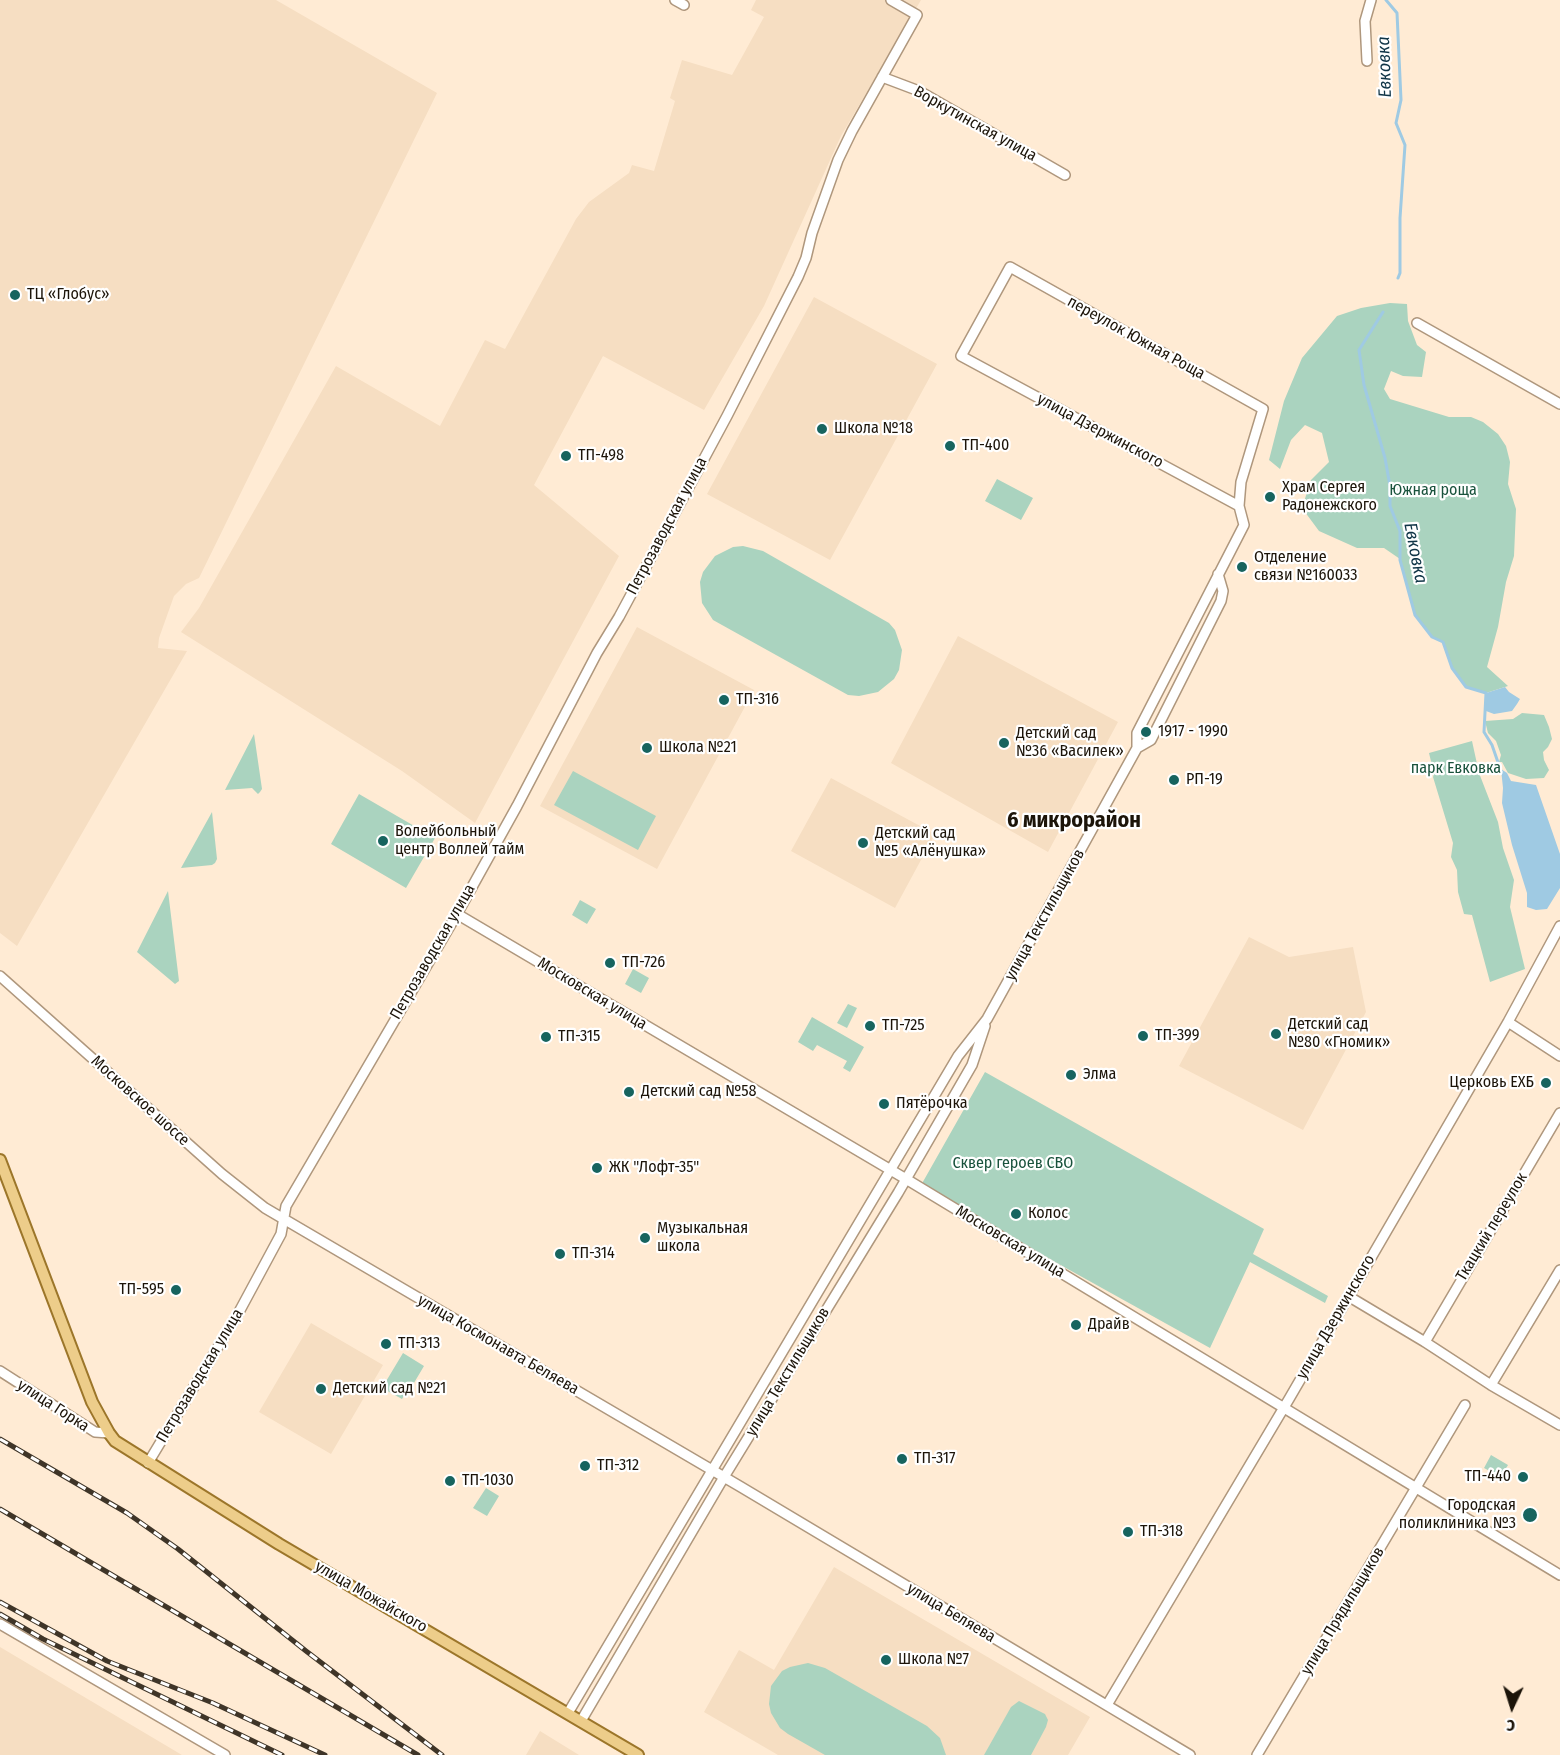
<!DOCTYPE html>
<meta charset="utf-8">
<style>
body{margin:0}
#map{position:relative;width:1560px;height:1755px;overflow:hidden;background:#ffebd4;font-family:"Fira Sans Condensed",sans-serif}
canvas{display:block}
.north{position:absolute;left:1482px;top:1677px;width:60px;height:60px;-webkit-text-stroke:4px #fff;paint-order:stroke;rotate:184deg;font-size:16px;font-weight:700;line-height:24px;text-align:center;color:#1c1409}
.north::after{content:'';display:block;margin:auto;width:21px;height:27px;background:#1c1409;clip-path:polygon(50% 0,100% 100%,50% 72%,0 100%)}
</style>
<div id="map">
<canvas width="1560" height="1755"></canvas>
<div class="north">С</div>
</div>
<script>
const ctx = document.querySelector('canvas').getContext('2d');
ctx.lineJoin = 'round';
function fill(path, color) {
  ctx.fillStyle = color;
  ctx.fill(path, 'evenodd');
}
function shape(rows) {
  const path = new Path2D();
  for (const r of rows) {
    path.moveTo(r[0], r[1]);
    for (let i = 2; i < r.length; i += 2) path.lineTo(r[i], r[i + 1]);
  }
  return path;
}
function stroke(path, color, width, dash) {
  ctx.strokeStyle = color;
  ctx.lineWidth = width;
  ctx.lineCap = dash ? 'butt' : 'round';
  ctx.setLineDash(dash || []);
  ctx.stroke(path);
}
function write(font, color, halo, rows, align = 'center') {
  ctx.font = font + ' "Fira Sans Condensed",sans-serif';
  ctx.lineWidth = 4.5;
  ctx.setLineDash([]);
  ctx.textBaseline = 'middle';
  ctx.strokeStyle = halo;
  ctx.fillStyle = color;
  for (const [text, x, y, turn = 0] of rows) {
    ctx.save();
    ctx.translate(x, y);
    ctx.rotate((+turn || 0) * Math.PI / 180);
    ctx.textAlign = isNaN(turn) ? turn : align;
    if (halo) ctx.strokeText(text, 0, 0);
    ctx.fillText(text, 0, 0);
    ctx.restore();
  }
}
const built = shape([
 [0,0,276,0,437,93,199,578,186,584,174,596,159,638,158,648,187,651,17,946,0,933],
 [756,0,921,0,841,136,764,306,704,410,603,356,534,485,619,556,475,823,402,771,181,632,199,608,336,366,440,426,485,340,505,349,576,219,589,202,629,173,632,165,654,171,675,101,670,98,682,60,732,75,764,17,751,10],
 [814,297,937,364,830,560,707,494],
 [637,627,754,690,657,869,540,806],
 [958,636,1118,722,1048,852,891,763],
 [831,778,935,834,895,908,791,851],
 [1249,937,1289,957,1353,947,1366,1012,1303,1130,1179,1066],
 [311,1323,383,1365,331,1454,259,1412],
 [834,1567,1090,1717,1068,1755,778,1755,704,1712,739,1650,774,1670],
 [0,1647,182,1755,0,1755],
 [540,1731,579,1755,526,1755]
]);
const green = shape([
 [1390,303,1407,304,1408,321,1417,345,1426,352,1422,377,1403,376,1391,371,1384,389,1390,399,1449,417,1471,417,1483,422,1498,434,1506,446,1510,462,1508,484,1516,509,1514,556,1506,582,1498,627,1487,667,1508,686,1486,693,1466,687,1452,668,1443,642,1432,637,1415,615,1400,559,1384,548,1357,548,1319,531,1302,508,1311,480,1329,462,1322,433,1305,425,1291,440,1280,469,1269,460,1284,401,1302,358,1337,316,1361,308],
 [997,479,1033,498,1021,520,985,501],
 [743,546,763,551,889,623,895,630,902,650,899,670,894,679,878,692,859,696,848,695,713,620,702,603,700,582,703,572,715,556,733,547],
 [1522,713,1544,715,1549,727,1552,739,1548,747,1543,752,1544,760,1549,770,1544,778,1526,779,1508,773,1502,762,1499,762,1501,755,1496,741,1488,733,1485,721,1513,719],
 [254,734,262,789,260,792,258,794,252,788,225,790],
 [1472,741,1479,773,1498,822,1503,848,1514,880,1510,907,1525,969,1490,982,1472,915,1464,914,1458,892,1457,870,1451,857,1453,843,1433,777,1434,774,1429,753],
 [573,771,656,816,638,850,554,805],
 [359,794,435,838,406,888,331,844],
 [212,812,217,859,215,863,212,865,181,868],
 [168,891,179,981,175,984,137,952],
 [580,900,596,909,587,924,572,915],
 [633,969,649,978,641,993,625,984],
 [848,1004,857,1008,847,1028,837,1023],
 [812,1017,864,1047,850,1072,843,1068,847,1061,817,1045,813,1051,798,1042],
 [985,1072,1264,1229,1253,1254,1328,1296,1325,1303,1250,1262,1210,1348,920,1187],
 [403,1353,424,1366,408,1393,406,1392,402,1399,382,1388],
 [1491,1455,1508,1465,1501,1477,1484,1468],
 [486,1488,499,1496,487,1516,473,1508],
 [808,1663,825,1668,927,1726,940,1738,946,1755,825,1755,788,1734,780,1728,771,1713,769,1704,771,1686,782,1671,790,1667],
 [1019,1701,1045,1714,1048,1720,1046,1727,1031,1755,984,1755,1011,1707]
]);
const water = shape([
 [1505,687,1509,692,1520,699,1517,704,1512,711,1494,714,1486,711,1486,693],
 [1501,769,1507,773,1511,781,1536,785,1560,854,1560,888,1547,909,1536,910,1527,907,1527,893,1512,845,1502,803,1503,788]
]);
const stream = shape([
 [1386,0,1397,13,1401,100,1396,123,1405,145,1400,218,1400,273,1398,278],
 [1383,312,1359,350,1364,385,1385,458,1390,486,1390,506,1400,531,1400,560,1415,615,1432,637,1443,642,1452,668,1466,687,1486,693,1484,732,1492,745,1501,771]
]);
const minor = shape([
 [675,0,684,5],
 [1367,61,1365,21,1371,0],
 [882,77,919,91,1065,175],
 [1417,323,1560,404],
 [1137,748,1151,740,1221,601,1223,591,1218,574],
 [457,914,906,1179,1560,1575],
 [0,976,222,1174,265,1208,741,1487,1190,1755],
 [1508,1022,1560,1056],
 [1348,1296,1425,1342,1491,1385,1560,1425],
 [1425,1342,1560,1113],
 [0,1371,95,1432,109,1433],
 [1491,1385,1560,1270],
 [148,1463,239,1312,281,1234,286,1206,457,914,517,806,597,653,619,617,727,416,798,277,806,258,812,233,838,160,852,131,917,15,891,0],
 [0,1624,225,1755],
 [1107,1705,1289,1399,1508,1022,1560,926],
 [568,1713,958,1056,987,1019,1137,748,1137,733,1244,525,1239,506,1241,482,1263,409,1010,267,961,356,1239,506],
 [581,1721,724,1477,898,1193,972,1065,985,1026],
 [1257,1755,1465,1405]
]);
const major = shape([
 [0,1160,92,1402,109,1433,115,1441,279,1544,638,1755]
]);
const rail = shape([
 [0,1439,127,1513,178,1549,306,1651,442,1755],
 [0,1509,418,1755],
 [0,1602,107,1661,213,1703,325,1755],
 [0,1614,43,1639,282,1755]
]);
const markers = [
 [15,295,6,"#17645f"],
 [822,429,6,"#17645f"],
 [950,446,6,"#17645f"],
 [566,456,6,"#17645f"],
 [1270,497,6,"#17645f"],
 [1242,567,6,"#17645f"],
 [724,700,6,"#17645f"],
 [1146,732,6,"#17645f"],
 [1004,743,6,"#17645f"],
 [647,748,6,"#17645f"],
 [1174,780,6,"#17645f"],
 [383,841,6,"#17645f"],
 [863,843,6,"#17645f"],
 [610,963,6,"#17645f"],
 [870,1026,6,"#17645f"],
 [1276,1034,6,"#17645f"],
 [1143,1036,6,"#17645f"],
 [546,1037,6,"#17645f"],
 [1071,1075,6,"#17645f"],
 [1546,1083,6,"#17645f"],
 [629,1092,6,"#17645f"],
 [884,1104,6,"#17645f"],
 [597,1168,6,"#17645f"],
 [1016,1214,6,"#17645f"],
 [645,1238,6,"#17645f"],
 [560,1254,6,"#17645f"],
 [176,1290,6,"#17645f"],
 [1076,1325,6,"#17645f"],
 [386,1344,6,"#17645f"],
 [321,1389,6,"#17645f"],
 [902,1459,6,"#17645f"],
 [585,1466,6,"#17645f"],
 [1523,1477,6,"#17645f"],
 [450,1481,6,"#17645f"],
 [1530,1515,8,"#17645f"],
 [1128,1532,6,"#17645f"],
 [886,1660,6,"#17645f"]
];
const streetNames = [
 ["Воркутинская улица",975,124,29],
 ["переулок Южная Роща",1136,338,29],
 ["улица Дзержинского",1100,431,28],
 ["Петрозаводская улица",667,526,-62],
 ["улица Текстильщиков",1045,915,-61],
 ["Петрозаводская улица",433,952,-60],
 ["Московская улица",592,994,31],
 ["Московское шоссе",140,1101,42],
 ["Ткацкий переулок",1492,1227,-59],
 ["Московская улица",1010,1242,31],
 ["улица Дзержинского",1336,1317,-60],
 ["улица Космонавта Беляева",498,1345,30],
 ["улица Текстильщиков",788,1372,-59],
 ["Петрозаводская улица",200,1376,-59],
 ["улица Горка",53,1406,33],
 ["улица Можайского",371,1597,30],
 ["улица Прядильщиков",1343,1611,-59],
 ["улица Беляева",951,1613,31]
];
const poiNames = [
 ["ТЦ «Глобус»",27,295],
 ["Школа №18",834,429],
 ["ТП-400",962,446],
 ["ТП-498",578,456],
 ["Храм Сергея",1282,488],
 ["Радонежского",1282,506],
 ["Отделение",1254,558],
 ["связи №160033",1254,576],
 ["ТП-316",736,700],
 ["1917 - 1990",1158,732],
 ["Детский сад",1016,734],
 ["№36 «Василек»",1016,752],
 ["Школа №21",659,748],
 ["РП-19",1186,780],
 ["Волейбольный",395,832],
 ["центр Воллей тайм",395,850],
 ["Детский сад",875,834],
 ["№5 «Алёнушка»",875,852],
 ["ТП-726",622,963],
 ["Детский сад",1288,1025],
 ["№80 «Гномик»",1288,1043],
 ["ТП-725",882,1026],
 ["ТП-399",1155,1036],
 ["ТП-315",558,1037],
 ["Элма",1083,1075],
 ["Церковь ЕХБ",1534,1083,"right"],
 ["Детский сад №58",641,1092],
 ["Пятёрочка",896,1104],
 ["ЖК \"Лофт-35\"",609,1168],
 ["Колос",1028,1214],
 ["Музыкальная",657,1229],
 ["школа",657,1247],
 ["ТП-314",572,1254],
 ["ТП-595",164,1290,"right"],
 ["Драйв",1088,1325],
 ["ТП-313",398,1344],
 ["Детский сад №21",333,1389],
 ["ТП-317",914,1459],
 ["ТП-312",597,1466],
 ["ТП-440",1511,1477,"right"],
 ["ТП-1030",462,1481],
 ["Городская",1516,1506,"right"],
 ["поликлиника №3",1516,1524,"right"],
 ["ТП-318",1140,1532],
 ["Школа №7",898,1660]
];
const parkNames = [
 ["Южная роща",1433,491],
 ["парк Евковка",1456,769],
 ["Сквер героев СВО",1013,1164]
];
const waterNames = [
 ["Евковка",1385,67,-92],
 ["Евковка",1415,553,79]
];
const districtNames = [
 ["6 микрорайон",1074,821]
];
fill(built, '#f6dec2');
fill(green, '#aad3bf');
fill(water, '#9fcae3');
stroke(stream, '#9fcae3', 3);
stroke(minor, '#af977d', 12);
stroke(major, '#9c762a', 14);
stroke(minor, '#fff', 9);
stroke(major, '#edcd8a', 10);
stroke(rail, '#3f3528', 5);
stroke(rail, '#fff', 3, [9]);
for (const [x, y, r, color] of markers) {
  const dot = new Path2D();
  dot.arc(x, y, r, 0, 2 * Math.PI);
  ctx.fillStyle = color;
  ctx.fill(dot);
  stroke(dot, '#fff', 2);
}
write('16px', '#1c1409', '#fff', streetNames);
write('16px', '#1c1409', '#fff', poiNames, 'left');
write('16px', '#19523c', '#fff', parkNames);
write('italic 18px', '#103547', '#fff', waterNames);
write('bold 22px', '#1c1409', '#fff', districtNames);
</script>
